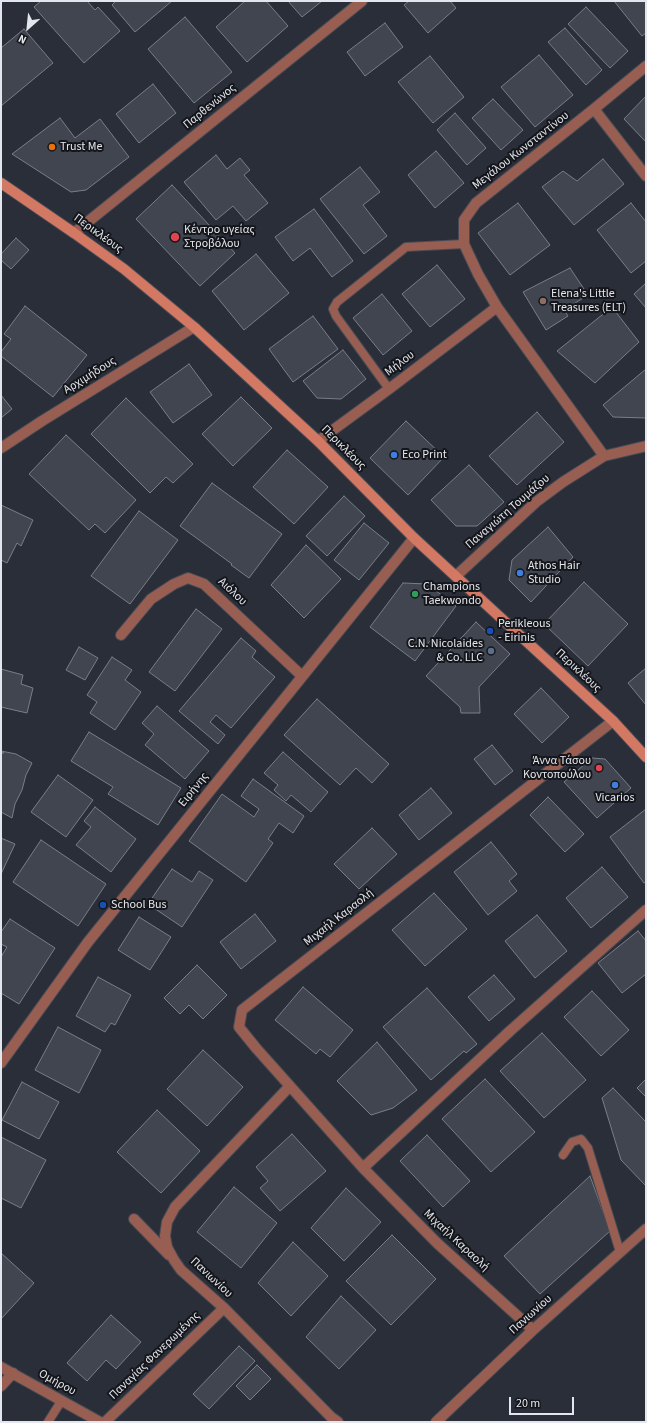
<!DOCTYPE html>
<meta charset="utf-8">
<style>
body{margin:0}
#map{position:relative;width:647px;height:1423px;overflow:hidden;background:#2a2e38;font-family:"Source Sans 3",sans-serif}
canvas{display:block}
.frame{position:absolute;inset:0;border:2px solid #e3e6ec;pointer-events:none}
.north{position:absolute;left:8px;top:8px;width:40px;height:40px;-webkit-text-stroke:3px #14161b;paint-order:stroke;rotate:207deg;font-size:11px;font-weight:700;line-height:16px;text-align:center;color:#e3e6ec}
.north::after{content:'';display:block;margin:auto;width:14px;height:18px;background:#e3e6ec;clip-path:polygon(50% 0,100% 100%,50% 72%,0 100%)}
.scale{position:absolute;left:509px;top:1397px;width:65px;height:18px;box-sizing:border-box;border:2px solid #e3e6ec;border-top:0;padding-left:5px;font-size:12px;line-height:14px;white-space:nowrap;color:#e3e6ec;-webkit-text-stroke:3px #14161b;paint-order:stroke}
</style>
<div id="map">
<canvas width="647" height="1423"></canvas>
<div class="frame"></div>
<div class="north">N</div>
<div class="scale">20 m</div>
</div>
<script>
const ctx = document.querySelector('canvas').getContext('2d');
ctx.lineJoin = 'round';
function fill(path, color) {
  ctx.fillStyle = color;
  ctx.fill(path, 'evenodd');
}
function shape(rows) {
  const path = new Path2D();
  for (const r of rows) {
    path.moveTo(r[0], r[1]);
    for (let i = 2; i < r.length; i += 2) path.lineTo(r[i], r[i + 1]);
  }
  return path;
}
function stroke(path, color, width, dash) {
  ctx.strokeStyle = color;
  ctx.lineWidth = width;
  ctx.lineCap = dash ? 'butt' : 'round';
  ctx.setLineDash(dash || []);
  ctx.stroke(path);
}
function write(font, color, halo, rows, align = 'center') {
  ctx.font = font + ' "Source Sans 3",sans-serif';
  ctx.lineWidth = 4;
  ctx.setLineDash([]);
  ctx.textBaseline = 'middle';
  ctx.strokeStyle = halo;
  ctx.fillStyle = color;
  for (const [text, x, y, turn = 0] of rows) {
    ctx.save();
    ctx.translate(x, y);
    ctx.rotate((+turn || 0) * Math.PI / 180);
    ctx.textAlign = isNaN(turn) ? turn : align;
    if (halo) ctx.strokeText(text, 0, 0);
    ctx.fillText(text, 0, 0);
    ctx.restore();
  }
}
const building = shape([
 [41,1,87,1,95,10,98,7,120,31,84,63,34,7,41,1],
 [116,1,172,1,135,32,112,5,116,1],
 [245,1,266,1,288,26,247,62,216,27,245,1],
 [288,1,322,1,302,17,288,1],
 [409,1,450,1,456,8,428,33,404,5,409,1],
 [614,1,646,1,646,33,642,36,614,1],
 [586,7,628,51,610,68,568,24,586,7],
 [185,17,232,72,194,103,148,49,185,17],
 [385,23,403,47,365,76,347,52,385,23],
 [565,28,602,70,586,85,548,42,565,28],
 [24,29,53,63,1,106,1,48,24,29],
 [539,55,573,95,535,127,501,87,539,55],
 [430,56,464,97,433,123,398,82,430,56],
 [153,84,176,113,139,143,116,114,153,84],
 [646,96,646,142,624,119,646,96],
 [493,99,523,130,501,150,472,118,493,99],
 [455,113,486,148,467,165,437,130,455,113],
 [60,118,75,138,100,119,129,157,86,190,71,192,12,154,60,118],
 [436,151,464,183,435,208,408,175,436,151],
 [216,155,227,169,240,158,250,170,244,175,268,203,246,221,233,206,216,220,184,182,216,155],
 [603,159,624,184,574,225,542,187,563,171,577,181,603,159],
 [360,167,380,192,363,205,387,236,364,254,320,199,360,167],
 [172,185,235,253,200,286,136,219,172,185],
 [518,203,550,245,510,275,478,233,518,203],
 [631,203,646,222,646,261,631,273,597,230,631,203],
 [314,209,353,261,332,277,310,248,293,261,275,237,314,209],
 [16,238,29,250,11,269,1,260,1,254,16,238],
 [256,254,289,293,244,330,212,291,256,254],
 [437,265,465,299,430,327,402,294,437,265],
 [570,268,588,295,564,310,568,316,546,330,523,292,570,268],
 [646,283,646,308,634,294,646,283],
 [382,294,412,331,383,355,353,318,382,294],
 [25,306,87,355,53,397,1,356,1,352,11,339,4,334,25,306],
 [612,307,639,342,595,383,557,351,612,307],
 [313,316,338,349,293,382,269,349,313,316],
 [343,350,366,379,341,399,317,398,303,381,343,350],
 [189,364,212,395,173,423,150,392,189,364],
 [646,369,646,418,613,417,603,405,646,369],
 [1,395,12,409,1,418,1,395],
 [241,397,272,428,233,466,202,434,241,397],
 [126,398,193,464,173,483,166,477,150,493,91,434,126,398],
 [537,412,564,442,517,485,489,456,537,412],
 [406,421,444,457,408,495,370,458,406,421],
 [66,435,136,500,105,533,95,524,89,530,29,474,66,435],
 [287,450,328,487,294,524,253,487,287,450],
 [469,465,504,502,477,526,456,526,431,500,469,465],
 [212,483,282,534,249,578,231,565,232,564,180,526,212,483],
 [344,496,365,516,327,556,306,536,344,496],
 [1,505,33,520,21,546,17,543,7,563,1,560,1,505],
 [139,511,178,540,130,604,91,576,139,511],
 [364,523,389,543,359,580,334,560,364,523],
 [548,527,573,557,531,602,509,580,512,560,548,527],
 [306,545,341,579,304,618,271,585,306,545],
 [584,582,628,624,588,666,544,624,584,582],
 [403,583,427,584,456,606,415,661,370,627,403,583],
 [196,609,222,629,175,691,149,672,196,609],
 [476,622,510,654,479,687,480,713,461,713,460,707,426,676,476,622],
 [241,638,256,651,252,657,275,677,231,728,216,715,210,722,225,735,218,744,179,711,241,638],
 [79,647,98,658,85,680,66,670,79,647],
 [112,657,132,670,125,680,141,692,115,730,90,713,97,702,87,695,112,657],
 [646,668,646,705,628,683,646,668],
 [1,669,23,675,21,684,33,688,27,713,1,707,1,669],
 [541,688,569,717,542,743,514,714,541,688],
 [317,699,389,764,372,783,356,768,340,785,284,735,317,699],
 [157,706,209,751,185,779,145,745,154,734,142,723,157,706],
 [89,732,181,788,158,825,108,794,113,787,71,761,89,732],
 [492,745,513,771,495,785,474,759,492,745],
 [1,751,16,754,32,763,26,775,22,790,15,804,12,818,1,812,1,753,4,753,1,751],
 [283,752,328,792,311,812,291,795,286,801,274,790,278,785,264,773,283,752],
 [592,758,605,759,631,788,597,818,564,782,592,758],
 [58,775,93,800,66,837,31,812,58,775],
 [253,779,304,816,293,833,279,823,268,839,273,843,246,882,189,841,222,794,254,817,259,809,241,796,253,779],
 [431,788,452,813,419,840,399,815,431,788],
 [548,797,584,834,565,852,530,815,548,797],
 [95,807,136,839,111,872,76,845,91,827,84,821,95,807],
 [646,809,646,882,644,883,610,837,646,809],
 [372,828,397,854,359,889,334,864,372,828],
 [1,838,15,844,1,874,1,838],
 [41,840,106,884,78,926,13,882,41,840],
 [491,842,517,874,509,881,517,891,488,915,454,872,491,842],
 [602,867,628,897,591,928,566,898,602,867],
 [172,869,192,882,199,871,213,880,182,927,148,904,172,869],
 [434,893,467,929,425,966,392,930,434,893],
 [255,914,276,941,241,969,220,942,255,914],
 [537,915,567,951,535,978,505,941,537,915],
 [139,917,171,937,150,970,118,950,139,917],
 [10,919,55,948,19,1004,1,993,1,957,7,947,1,944,1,932,10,919],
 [638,931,646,941,646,974,622,993,598,963,638,931],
 [197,965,227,995,203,1019,189,1005,180,1014,164,998,197,965],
 [494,975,515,999,489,1021,468,997,494,975],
 [98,977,131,995,115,1025,111,1023,105,1032,76,1016,98,977],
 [303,987,353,1030,330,1057,320,1049,316,1054,275,1020,303,987],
 [427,988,477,1044,466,1053,464,1051,431,1080,383,1027,427,988],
 [592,991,629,1030,601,1056,564,1017,592,991],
 [58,1027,101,1050,79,1093,35,1070,58,1027],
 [542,1033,586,1080,544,1118,500,1071,542,1033],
 [377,1042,417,1090,393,1108,371,1115,337,1081,377,1042],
 [203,1050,243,1087,207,1126,167,1089,203,1050],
 [485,1079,535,1132,491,1172,442,1119,485,1079],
 [646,1079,646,1097,637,1088,646,1079],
 [22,1082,59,1102,39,1139,2,1120,22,1082],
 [613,1088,646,1122,646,1186,621,1160,602,1098,613,1088],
 [157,1110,200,1151,161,1193,117,1152,157,1110],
 [292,1134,326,1171,280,1211,260,1188,268,1181,256,1167,292,1134],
 [427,1135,470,1181,443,1207,400,1161,427,1135],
 [1,1137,46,1160,21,1208,1,1198,1,1137],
 [590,1176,610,1231,540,1294,504,1256,590,1176],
 [234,1187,277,1223,241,1268,197,1232,234,1187],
 [346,1188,381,1222,344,1261,311,1228,346,1188],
 [392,1235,436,1279,391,1325,346,1281,392,1235],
 [293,1242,328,1276,291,1316,258,1283,293,1242],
 [1,1253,34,1283,1,1319,1,1253],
 [341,1296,376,1330,339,1369,306,1337,341,1296],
 [111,1315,141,1342,116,1369,106,1360,87,1381,67,1363,111,1315],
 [239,1346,255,1361,209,1409,193,1394,239,1346],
 [257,1365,271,1379,250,1400,236,1386,257,1365]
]);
const lane = shape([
 [389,389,336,316,333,309,337,302,406,247,464,244],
 [563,1155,572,1142,581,1139,588,1148,620,1252],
 [48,1422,62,1400]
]);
const street = shape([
 [594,109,646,176],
 [74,233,362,1],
 [318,441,389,389,497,307],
 [1,448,42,421,194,327],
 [604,456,497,307,478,274,464,244,464,220,476,203,594,109,646,66],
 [456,576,536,502,563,482,604,456,646,446],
 [121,635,151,599,174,584,188,578,204,584,302,676],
 [1,1063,88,942,414,538],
 [290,1086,175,1207,167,1222,165,1236,167,1247,174,1260,181,1270,224,1308,331,1417,338,1422],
 [363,1168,510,1031,646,910],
 [134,1219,169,1255],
 [533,1330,437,1243,363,1168,256,1048,239,1027,242,1010,613,721],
 [1,1367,100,1422],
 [1,1386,13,1373],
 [105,1422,224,1308],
 [436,1422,533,1330,646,1229]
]);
const secondary = shape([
 [1,183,74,233,124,269,194,327,318,441,414,538,613,721,646,757]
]);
const markers = [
 [52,147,4,"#e8710a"],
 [175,237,5,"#e0444e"],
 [543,301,4,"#8d6e63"],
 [394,455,4,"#3f7fe0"],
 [520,573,4,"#3f7fe0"],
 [415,594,4,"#2e9e5b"],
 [490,631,4,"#1a4fb4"],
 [491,651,4,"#5c6f8a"],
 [599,768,4,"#e0444e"],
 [615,785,4,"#3f7fe0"],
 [103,905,4,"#1a4fb4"]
];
const streetNames = [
 ["Παρθενώνος",210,107,-39],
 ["Μεγάλου Κωνσταντίνου",521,151,-38],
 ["Περικλέους",98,234,36],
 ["Μήλου",400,364,-37],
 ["Αρχιμήδους",90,376,-32],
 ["Περικλέους",343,448,45],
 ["Παναγιώτη Τουμάζου",508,512,-41],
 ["Αιόλου",232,592,43],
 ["Περικλέους",578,671,43],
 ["Ειρήνης",194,790,-51],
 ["Μιχαήλ Καραολή",339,918,-38],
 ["Μιχαήλ Καραολή",456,1241,43],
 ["Πανιωνίου",211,1278,43],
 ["Πανιωνίου",531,1315,-42],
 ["Παναγίας Φανερωμένης",155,1356,-44],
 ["Ομήρου",57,1383,29]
];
const poiNames = [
 ["Trust Me",60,147],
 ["Κέντρο υγείας",184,230],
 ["Στροβόλου",184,244],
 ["Elena's Little",551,294],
 ["Treasures (ELT)",551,308],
 ["Eco Print",402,455],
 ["Athos Hair",528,566],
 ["Studio",528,580],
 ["Champions",423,587],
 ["Taekwondo",423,601],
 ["Perikleous",498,624],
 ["- Eirinis",498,638],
 ["C.N. Nicolaides",483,644,"right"],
 ["& Co. LLC",483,658,"right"],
 ["Άννα Τάσου",591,761,"right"],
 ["Κοντοπούλου",591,775,"right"],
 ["Vicarios",615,798,"center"],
 ["School Bus",111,905]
];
fill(building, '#40454f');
stroke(building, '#797e8a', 1);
stroke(lane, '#484b55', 10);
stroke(street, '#484b55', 12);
stroke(secondary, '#484b55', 12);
stroke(lane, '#985e51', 8);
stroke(street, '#985e51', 10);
stroke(secondary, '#d37862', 10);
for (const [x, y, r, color] of markers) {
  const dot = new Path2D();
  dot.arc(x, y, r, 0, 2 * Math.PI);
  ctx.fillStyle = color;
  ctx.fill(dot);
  stroke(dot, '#14161b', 1.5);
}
write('12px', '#e3e6ec', '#14161b', streetNames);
write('12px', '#e3e6ec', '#14161b', poiNames, 'left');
</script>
